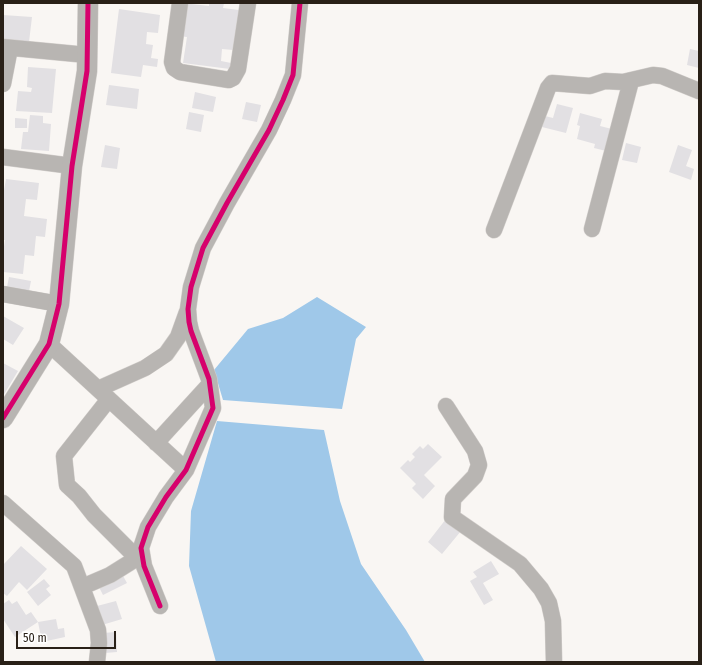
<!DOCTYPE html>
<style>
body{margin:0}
#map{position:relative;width:702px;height:665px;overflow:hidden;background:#f9f6f3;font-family:"Fira Sans Condensed",sans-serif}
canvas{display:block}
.frame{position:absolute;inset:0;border:4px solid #292017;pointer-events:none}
.scale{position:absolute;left:16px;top:631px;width:100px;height:18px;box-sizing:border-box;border:2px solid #292017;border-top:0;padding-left:5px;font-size:12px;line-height:14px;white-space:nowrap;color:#292017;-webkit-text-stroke:3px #fff;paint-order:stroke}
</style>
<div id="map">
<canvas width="702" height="665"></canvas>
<div class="frame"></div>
<div class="scale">50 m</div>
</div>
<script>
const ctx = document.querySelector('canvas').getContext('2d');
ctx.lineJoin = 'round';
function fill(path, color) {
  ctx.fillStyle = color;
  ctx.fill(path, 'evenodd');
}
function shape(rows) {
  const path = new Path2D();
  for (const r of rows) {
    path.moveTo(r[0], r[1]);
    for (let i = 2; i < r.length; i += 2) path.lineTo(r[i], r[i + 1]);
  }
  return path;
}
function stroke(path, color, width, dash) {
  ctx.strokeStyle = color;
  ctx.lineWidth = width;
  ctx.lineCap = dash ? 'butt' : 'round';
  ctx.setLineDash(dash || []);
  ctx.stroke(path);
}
const water = shape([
 [317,297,366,327,356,339,342,409,223,400,214,370,248,329,283,318],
 [217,421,324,430,340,501,361,564,406,630,425,662,216,662,189,566,191,511]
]);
const building = shape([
 [183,3,209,6,209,3,224,3,223,8,239,10,233,50,222,49,221,61,231,63,230,69,183,63,187,37,178,36],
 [119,9,160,15,158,33,147,32,146,44,153,45,151,58,158,59,157,67,143,65,141,77,111,73],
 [3,15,32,17,29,42,3,40],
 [690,49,699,51,699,68,687,65],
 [28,67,56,69,52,113,16,111,18,91,31,92,32,88,27,87],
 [109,85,139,89,137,109,106,105],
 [195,92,216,97,213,112,192,108],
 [246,102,261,105,257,122,242,119],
 [557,104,573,108,566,133,538,126,541,115,553,118],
 [189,112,204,115,201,132,186,129],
 [580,113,602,119,600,126,616,130,610,152,594,148,595,144,577,139,580,126,577,125],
 [30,115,43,116,43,123,51,124,49,151,21,149,23,132,28,132],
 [15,118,27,119,27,128,15,128],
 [626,143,641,147,637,163,622,160],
 [105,145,120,148,117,169,101,167],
 [678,145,692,150,686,166,694,169,691,180,669,172],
 [6,179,39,183,37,200,26,199,24,216,47,219,45,237,36,236,34,256,25,255,23,274,3,272,3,253,5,240,3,240,3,196],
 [9,277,31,281,28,296,6,292],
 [3,316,24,328,13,345,3,339],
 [3,363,18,371,3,396],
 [428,444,442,457,424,475,435,486,423,499,412,488,416,484,400,468,408,460,410,462,415,457,412,454,420,446,423,449],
 [446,519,461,531,442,554,428,542],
 [21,546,47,569,27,590,19,582,7,596,3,593,3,565],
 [491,561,499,574,483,583,493,600,484,605,470,581,477,577,473,572],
 [122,574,127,583,103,595,98,585],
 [44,579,50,586,46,589,51,595,38,606,27,592],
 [9,600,12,604,17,601,26,615,31,612,38,622,15,637,3,619,3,604],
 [116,601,122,619,102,625,97,606],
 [56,619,58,629,64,628,65,637,42,642,38,622],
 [116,632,117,652,105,653,103,633]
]);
const minor = shape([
 [180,3,172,62,174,68,180,72,229,80,233,78,238,69,248,3],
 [3,47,87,55],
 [3,84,10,48],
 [3,157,72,166],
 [592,229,631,81],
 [494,230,545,96,548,88,552,83,590,86,605,81,623,82,653,75,662,76,699,91],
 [3,294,59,304],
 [49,344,186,470],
 [98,389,145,368,166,354,178,337,187,312],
 [109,399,64,456,67,485,79,496,94,515,137,558],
 [446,406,475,451,479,465,475,476,453,499,452,517,520,564,541,589,549,603,553,621,554,662],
 [156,443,209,385],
 [3,503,74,566,98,630,99,643,97,662],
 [82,587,110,575,142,555],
 [160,606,144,566,141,548,148,527,166,497,186,470,213,408,209,379,191,331,189,322,188,309,191,287,203,248,227,203,269,130,283,100,293,75,300,3]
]);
const tertiary = shape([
 [3,418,49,344,59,304,72,166,87,71,88,3]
]);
const cycleway = shape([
 [3,418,49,344,59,304,72,166,87,71,88,3],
 [160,606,144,566,141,548,148,527,166,497,186,470,213,408,209,379,191,331,189,322,188,309,191,287,203,248,227,203,269,130,283,100,293,75,300,3]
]);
fill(water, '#9fc8e9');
fill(building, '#e2e0e3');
stroke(minor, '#d3cfcc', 17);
stroke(tertiary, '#d3cfcc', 21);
stroke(minor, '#b8b5b2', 16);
stroke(tertiary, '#b8b5b2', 20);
stroke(cycleway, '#d6006c', 5);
</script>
